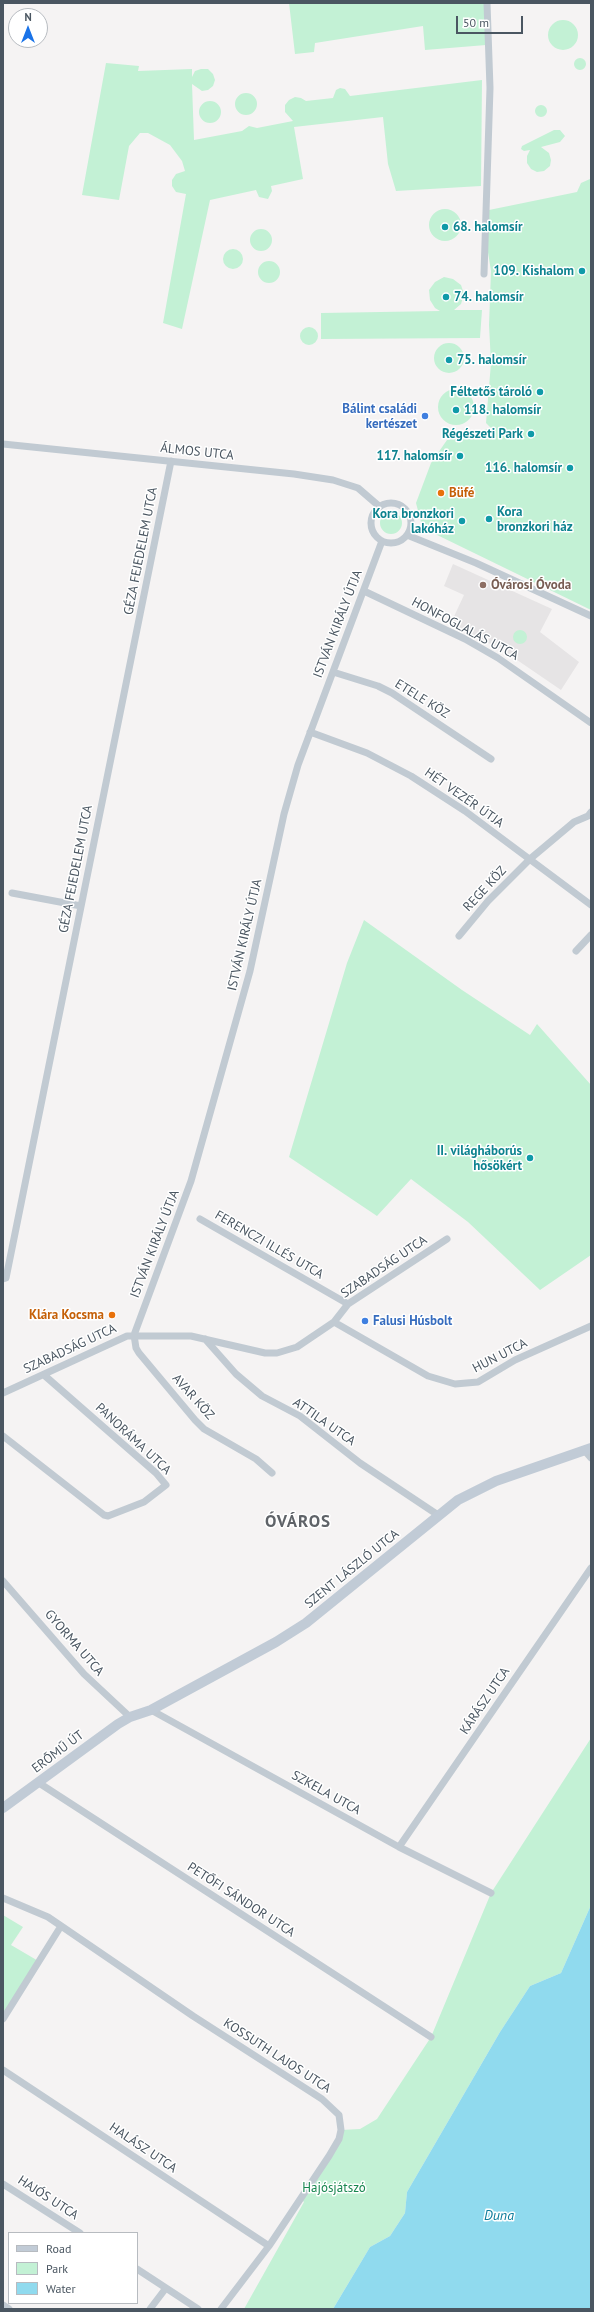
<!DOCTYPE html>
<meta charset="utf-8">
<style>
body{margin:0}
#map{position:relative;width:594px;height:2312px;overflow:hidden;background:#f5f3f3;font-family:"PT Sans",sans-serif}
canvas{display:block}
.frame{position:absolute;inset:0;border:4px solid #4a5661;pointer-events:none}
.legend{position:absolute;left:8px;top:2232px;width:130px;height:72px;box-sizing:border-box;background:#fff;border:1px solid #b7bbc0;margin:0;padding:5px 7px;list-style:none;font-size:12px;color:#4a5661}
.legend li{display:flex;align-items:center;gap:8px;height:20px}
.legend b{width:20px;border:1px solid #b7bbc0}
.north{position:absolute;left:8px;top:8px;width:40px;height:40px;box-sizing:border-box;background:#fff;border:1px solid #b7bbc0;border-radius:50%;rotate:0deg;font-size:11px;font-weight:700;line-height:16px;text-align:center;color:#4a5661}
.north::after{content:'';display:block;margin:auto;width:14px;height:18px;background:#1a73e8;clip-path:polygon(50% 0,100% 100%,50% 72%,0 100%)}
.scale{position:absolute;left:456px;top:16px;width:67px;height:18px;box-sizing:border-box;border:2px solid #4a5661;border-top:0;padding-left:5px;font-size:12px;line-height:14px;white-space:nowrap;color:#4a5661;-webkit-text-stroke:3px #fff;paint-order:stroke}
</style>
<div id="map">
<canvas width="594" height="2312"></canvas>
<div class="frame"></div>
<ul class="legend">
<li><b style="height:5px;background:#c1cbd6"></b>Road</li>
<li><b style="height:11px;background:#c3f1d5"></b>Park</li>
<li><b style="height:11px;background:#90daee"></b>Water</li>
</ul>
<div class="north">N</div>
<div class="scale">50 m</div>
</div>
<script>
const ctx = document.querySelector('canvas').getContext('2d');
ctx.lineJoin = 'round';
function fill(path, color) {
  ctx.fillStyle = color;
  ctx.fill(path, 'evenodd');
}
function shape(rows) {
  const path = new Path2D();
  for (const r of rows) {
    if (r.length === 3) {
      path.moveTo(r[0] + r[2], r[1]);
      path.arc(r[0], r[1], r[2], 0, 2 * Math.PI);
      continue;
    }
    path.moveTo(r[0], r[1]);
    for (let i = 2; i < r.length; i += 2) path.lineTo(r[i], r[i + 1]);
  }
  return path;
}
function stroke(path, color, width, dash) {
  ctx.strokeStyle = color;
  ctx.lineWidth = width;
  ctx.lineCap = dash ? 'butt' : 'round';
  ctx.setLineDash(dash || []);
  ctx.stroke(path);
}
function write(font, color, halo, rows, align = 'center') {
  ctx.font = font + ' "PT Sans",sans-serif';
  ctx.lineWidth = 3;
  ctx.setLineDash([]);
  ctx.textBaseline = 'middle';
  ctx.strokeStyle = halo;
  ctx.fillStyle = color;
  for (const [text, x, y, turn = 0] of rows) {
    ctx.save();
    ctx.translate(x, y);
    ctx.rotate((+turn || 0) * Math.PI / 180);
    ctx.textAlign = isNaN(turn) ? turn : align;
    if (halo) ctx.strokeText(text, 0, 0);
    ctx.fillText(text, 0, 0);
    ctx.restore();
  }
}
const education = shape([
 [453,564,552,609,540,632,579,662,561,690,501,649,450,625,464,595,444,586]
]);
const green = shape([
 [289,3,485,3,486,45,425,50,423,26,315,43,314,52,295,54],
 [563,35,15],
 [580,64,6],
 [106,63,139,66,138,71,192,69,192,77,195,71,201,69,208,69,213,74,215,80,213,86,208,90,202,91,192,84,194,140,242,131,249,126,257,128,293,121,285,112,285,105,289,100,295,97,301,98,306,101,333,98,336,90,340,88,345,89,350,96,482,80,481,186,396,191,388,164,383,117,294,127,303,179,271,186,272,191,268,199,259,197,256,190,210,200,182,329,163,323,186,194,176,192,172,186,172,180,176,174,185,171,182,161,170,145,148,133,140,133,129,146,119,200,82,195],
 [246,104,11],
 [210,112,11],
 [541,111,6],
 [554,130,560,130,565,136,560,142,541,147,549,153,551,160,550,166,544,171,537,172,531,169,527,163,527,156,530,150,524,151,521,149,522,146],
 [591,170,591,610,431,532,421,522,416,503,431,463,447,440,491,428,486,423,491,363,489,325,491,271,486,240,489,210,577,192,581,183,590,179],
 [445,225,16],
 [261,240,11],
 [233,259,10],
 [269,272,11],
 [444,277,453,279,461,285,464,294,461,304,454,310,482,310,480,338,321,339,321,313,440,311,435,308,430,300,429,290,435,282],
 [309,336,9],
 [449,358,15],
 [456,407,18],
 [391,523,11],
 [520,637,7],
 [364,920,462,990,530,1035,537,1024,591,1085,591,1255,540,1290,468,1222,411,1179,377,1216,289,1157,347,963],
 [591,1738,591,1905,561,1973,530,1986,500,2032,407,2192,405,2213,390,2236,370,2247,333,2309,244,2309,304,2202,301,2199,341,2130,360,2129,377,2119,431,2037,491,1893],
 [3,1915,23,1927,11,1945,40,1962,3,2017]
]);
const water = shape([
 [591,1905,591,2309,333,2309,370,2247,390,2236,405,2213,407,2192,500,2032,530,1986,561,1973]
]);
const street = shape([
 [484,274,490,88,487,3],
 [3,444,294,474,333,480,358,488,380,507],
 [391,523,20],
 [407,535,476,563,591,616],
 [364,591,465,639,498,658,591,723],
 [333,672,378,686,392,693,491,759],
 [310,732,367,753,411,776,465,811,591,905],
 [12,893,81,906],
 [459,936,488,901,530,859,574,822,588,816,591,812],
 [576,951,591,935],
 [200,1219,348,1304],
 [3,1279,6,1278,171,461],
 [334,1322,428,1376,455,1384,478,1382,515,1360,591,1326],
 [205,1339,236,1374,262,1396,300,1416,360,1463,438,1515],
 [3,1393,127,1336,191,1336,265,1353,277,1353,297,1347,334,1322,348,1304,447,1239],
 [3,1436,104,1515,108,1516,144,1502,166,1485,156,1473,44,1375],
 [585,1451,591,1458],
 [272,1473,256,1459,204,1429,195,1420,139,1353,136,1348,134,1335,191,1181,250,971,284,814,298,765,382,541],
 [3,1581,84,1674,130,1717],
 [151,1710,399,1847,491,1893],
 [39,1783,431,2037],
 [399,1847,591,1568],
 [3,1898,48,1917,193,2016,322,2099,339,2115,341,2130,339,2139,329,2156,269,2246,221,2309],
 [3,2019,61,1926],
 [3,2070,269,2246],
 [3,2184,80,2233],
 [137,2269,198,2309],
 [3,2305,9,2309],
 [150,2309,166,2288]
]);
const secondary = shape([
 [3,1808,118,1724,130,1717,151,1710,276,1642,306,1623,458,1500,496,1481,591,1448]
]);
const markers = [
 [445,227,4,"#0f9aa8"],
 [582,271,4,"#0f9aa8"],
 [446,297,4,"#0f9aa8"],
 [449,360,4,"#0f9aa8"],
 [540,392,4,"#0f9aa8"],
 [456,410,4,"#0f9aa8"],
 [425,416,4,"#3f7fe0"],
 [531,434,4,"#0f9aa8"],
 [460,456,4,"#0f9aa8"],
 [570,468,4,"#0f9aa8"],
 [441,493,4,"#e8710a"],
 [489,519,4,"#0f9aa8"],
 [462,521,4,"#0f9aa8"],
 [483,585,4,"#8d6e63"],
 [530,1158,4,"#0f9aa8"],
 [112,1315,4,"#e8710a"],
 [365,1321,4,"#3f7fe0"]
];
const cultureNames = [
 ["68. halomsír",453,227,"left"],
 ["109. Kishalom",574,271],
 ["74. halomsír",454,297,"left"],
 ["75. halomsír",457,360,"left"],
 ["Féltetős tároló",532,392],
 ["118. halomsír",464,410,"left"],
 ["Régészeti Park",523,434],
 ["117. halomsír",452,456],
 ["116. halomsír",562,468],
 ["Kora",497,512,"left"],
 ["bronzkori ház",497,527,"left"],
 ["Kora bronzkori",454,514],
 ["lakóház",454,529],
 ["II. világháborús",522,1151],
 ["hősökért",522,1166]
];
const shopNames = [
 ["Bálint családi",417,409],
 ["kertészet",417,424],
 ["Falusi Húsbolt",373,1321,"left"]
];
const streetNames = [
 ["ÁLMOS UTCA",197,452,6],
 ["GÉZA FEJEDELEM UTCA",141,551,-79],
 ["ISTVÁN KIRÁLY ÚTJA",338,624,-69],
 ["HONFOGLALÁS UTCA",465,629,28],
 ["ETELE KÖZ",422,699,32],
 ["HÉT VEZÉR ÚTJA",464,798,35],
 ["GÉZA FEJEDELEM UTCA",76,869,-79],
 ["REGE KÖZ",485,889,-47],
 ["ISTVÁN KIRÁLY ÚTJA",245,935,-77],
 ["ISTVÁN KIRÁLY ÚTJA",155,1244,-69],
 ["FERENCZI ILLÉS UTCA",269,1245,30],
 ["SZABADSÁG UTCA",384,1267,-34],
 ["SZABADSÁG UTCA",70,1349,-25],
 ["HUN UTCA",500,1356,-27],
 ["AVAR KÖZ",193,1397,48],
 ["ATTILA UTCA",324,1422,35],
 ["PANORÁMA UTCA",133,1439,43],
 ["SZENT LÁSZLÓ UTCA",352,1569,-39],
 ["GYORMA UTCA",74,1643,49],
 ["KÁRÁSZ UTCA",485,1701,-56],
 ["ERŐMŰ ÚT",58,1752,-37],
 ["SZKELA UTCA",326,1793,29],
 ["PETŐFI SÁNDOR UTCA",241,1900,33],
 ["KOSSUTH LAJOS UTCA",277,2056,33],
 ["HALÁSZ UTCA",143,2148,34],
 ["HAJÓS UTCA",48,2198,33]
];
const foodNames = [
 ["Büfé",449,493],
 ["Klára Kocsma",104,1315,"right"]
];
const educationNames = [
 ["Óvárosi Óvoda",491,585]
];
const parkNames = [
 ["Hajósjátszó",334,2188]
];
const waterNames = [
 ["Duna",499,2216]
];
const districtNames = [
 ["ÓVÁROS",298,1522]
];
fill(education, '#e6e4e5');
fill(green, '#c3f1d5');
fill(water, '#90daee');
stroke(street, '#c1cad2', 7);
stroke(secondary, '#c1cbd6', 10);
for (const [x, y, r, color] of markers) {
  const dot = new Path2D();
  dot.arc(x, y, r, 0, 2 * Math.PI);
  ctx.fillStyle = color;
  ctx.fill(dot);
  stroke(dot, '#fff', 1.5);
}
write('bold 13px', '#0d838f', '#fff', cultureNames, 'right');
write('bold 13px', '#366cbe', '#fff', shopNames, 'right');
write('13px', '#4a5661', '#fff', streetNames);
write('bold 13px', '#c56008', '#fff', foodNames, 'left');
write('bold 13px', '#785e54', '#fff', educationNames, 'left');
write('13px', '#17864f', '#fff', parkNames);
write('italic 14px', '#0c7c9b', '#fff', waterNames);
ctx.letterSpacing = '1px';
write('bold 17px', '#5f6368', '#fff', districtNames);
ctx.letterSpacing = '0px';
</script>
